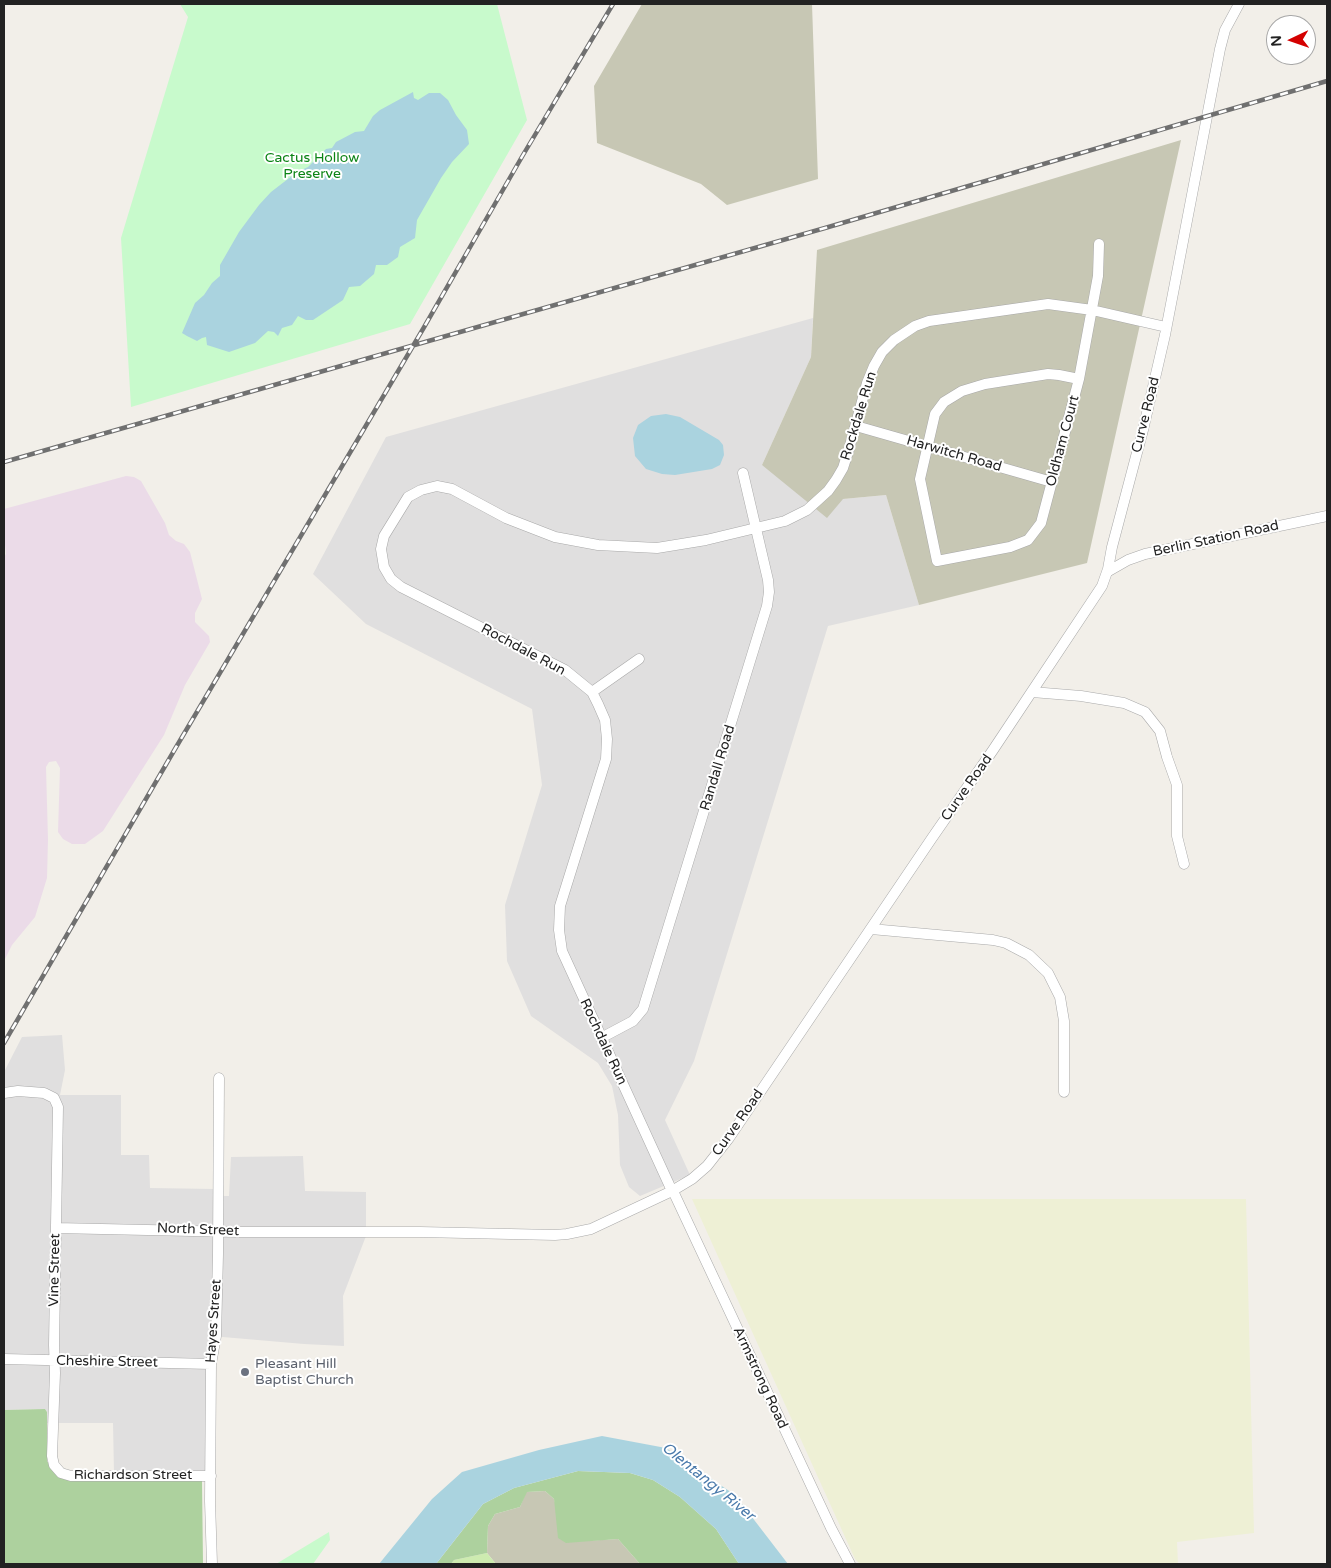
<!DOCTYPE html>
<style>
body{margin:0}
#map{position:relative;width:1331px;height:1568px;overflow:hidden;background:#f2efe9;font-family:"Varela Round",sans-serif}
canvas{display:block}
.frame{position:absolute;inset:0;border:5px solid #222;pointer-events:none}
.north{position:absolute;left:1266px;top:15px;width:50px;height:50px;box-sizing:border-box;background:#fff;border:1px solid #a7a7a7;border-radius:50%;rotate:267deg;font-size:14px;font-weight:700;line-height:20px;text-align:center;color:#222}
.north::after{content:'';display:block;margin:auto;width:18px;height:22px;background:#d40000;clip-path:polygon(50% 0,100% 100%,50% 72%,0 100%)}
</style>
<div id="map">
<canvas width="1331" height="1568"></canvas>
<div class="frame"></div>
<div class="north">N</div>
</div>
<script>
const ctx = document.querySelector('canvas').getContext('2d');
ctx.lineJoin = 'round';
function fill(path, color) {
  ctx.fillStyle = color;
  ctx.fill(path, 'evenodd');
}
function shape(rows) {
  const path = new Path2D();
  for (const r of rows) {
    path.moveTo(r[0], r[1]);
    for (let i = 2; i < r.length; i += 2) path.lineTo(r[i], r[i + 1]);
  }
  return path;
}
function stroke(path, color, width, dash) {
  ctx.strokeStyle = color;
  ctx.lineWidth = width;
  ctx.lineCap = dash ? 'butt' : 'round';
  ctx.setLineDash(dash || []);
  ctx.stroke(path);
}
function write(font, color, halo, rows, align = 'center') {
  ctx.font = font + ' "Varela Round",sans-serif';
  ctx.lineWidth = 4;
  ctx.setLineDash([]);
  ctx.textBaseline = 'middle';
  ctx.strokeStyle = halo;
  ctx.fillStyle = color;
  for (const [text, x, y, turn = 0] of rows) {
    ctx.save();
    ctx.translate(x, y);
    ctx.rotate((+turn || 0) * Math.PI / 180);
    ctx.textAlign = isNaN(turn) ? turn : align;
    if (halo) ctx.strokeText(text, 0, 0);
    ctx.fillText(text, 0, 0);
    ctx.restore();
  }
}
const residential = shape([
 [813,318,811,357,762,465,843,499,886,495,919,605,828,626,694,1061,665,1120,690,1175,640,1196,629,1187,620,1165,618,1115,612,1086,598,1063,531,1016,507,961,505,905,542,785,532,709,366,624,313,574,386,437],
 [62,1035,65,1070,60,1095,121,1095,121,1155,149,1155,150,1188,215,1189,215,1196,229,1196,231,1157,303,1156,305,1191,366,1192,366,1236,343,1296,344,1346,304,1344,211,1336,207,1372,208,1472,114,1473,113,1423,47,1423,47,1412,45,1409,4,1410,4,1072,22,1037]
]);
const industrial = shape([
 [126,476,134,477,141,481,165,523,169,535,176,541,184,544,190,552,202,599,195,613,195,622,209,636,210,642,185,685,164,735,103,831,85,844,72,844,63,839,58,832,60,768,56,761,49,762,46,767,48,840,47,878,35,917,12,945,4,961,4,557,6,554,4,536,4,509]
]);
const construction = shape([
 [642,4,812,4,818,179,727,205,701,184,597,143,594,86],
 [1181,140,1087,563,919,605,886,495,843,499,827,518,762,465,811,357,817,250],
 [545,1491,554,1499,566,1542,618,1539,640,1564,496,1564,487,1553,488,1526,495,1514,520,1507,526,1492]
]);
const farmland = shape([
 [692,1199,1246,1199,1254,1533,1177,1542,1178,1564,860,1564,855,1559]
]);
const grass = shape([
 [487,1553,496,1564,451,1564,454,1560]
]);
const forest = shape([
 [45,1409,47,1412,47,1461,57,1475,63,1479,202,1481,203,1564,4,1564,4,1410],
 [578,1471,630,1473,653,1480,680,1497,716,1529,739,1564,640,1564,618,1539,566,1543,558,1538,554,1499,545,1491,527,1492,520,1507,495,1514,488,1526,487,1553,454,1560,451,1564,436,1564,483,1504,514,1488]
]);
const park = shape([
 [180,4,497,4,527,120,410,324,131,407,121,238,188,17],
 [329,1532,330,1540,313,1564,276,1564]
]);
const water = shape([
 [413,92,414,98,418,100,429,93,440,93,448,100,456,115,467,130,469,144,452,162,441,178,417,220,415,238,400,247,398,257,387,265,376,265,374,274,360,286,349,287,343,300,313,320,306,320,298,316,292,325,282,328,278,336,274,332,268,331,255,343,229,352,207,345,206,337,202,338,197,341,187,336,182,333,195,303,204,295,212,283,220,276,220,265,239,232,259,205,271,192,297,172,308,167,326,149,332,148,336,142,355,132,364,131,373,116,380,110],
 [666,414,680,417,719,440,723,445,724,455,720,465,712,469,675,475,662,474,646,469,635,456,633,438,638,425,651,416],
 [602,1436,666,1448,735,1495,788,1564,739,1564,716,1529,680,1497,653,1480,630,1473,578,1471,514,1488,483,1504,436,1564,379,1564,432,1499,462,1472,539,1450]
]);
const minor = shape([
 [1079,379,1059,375,1048,374,985,384,962,391,944,402,935,414,920,479,937,561,1010,547,1028,540,1041,523,1079,379,1098,276,1099,244],
 [856,426,1052,482],
 [1107,572,1128,560,1145,554,1327,516],
 [592,692,639,659],
 [1032,692,1081,696,1124,703,1145,712,1160,731,1167,757,1177,785,1177,836,1184,864],
 [871,929,993,940,1006,943,1029,955,1048,973,1060,997,1064,1021,1064,1092],
 [601,1038,633,1021,643,1009,767,606,769,592,768,580,743,473],
 [4,1093,18,1091,44,1093,54,1098,58,1107,54,1345,55,1373,52,1456,54,1465,61,1473,71,1476,211,1476],
 [672,1191,562,951,559,930,560,906,606,759,607,739,605,720,598,704,592,692,565,670,401,587,391,579,384,567,381,549,384,536,408,497,421,490,437,486,452,489,506,518,555,537,598,545,657,548,706,540,785,521,807,510,828,491,836,480,843,468,849,449,867,383,874,366,882,352,894,340,915,326,929,321,1048,304,1092,310,1166,327],
 [673,1191,831,1528,850,1564],
 [56,1228,238,1232,420,1232,555,1235,567,1234,591,1229,672,1191,692,1179,707,1166,729,1138,932,838,993,750,1102,586,1108,569,1112,547,1143,430,1165,335,1220,49,1225,30,1239,4],
 [4,1359,211,1364],
 [212,1564,210,1501,211,1364,216,1336,218,1254,219,1078]
]);
const rail = shape([
 [4,462,825,228,1327,81],
 [4,1043,175,749,423,329,523,155,613,4]
]);
const markers = [
 [245,1372,5,"#6b7280"]
];
const parkNames = [
 ["Cactus Hollow",312,158],
 ["Preserve",312,174]
];
const streetNames = [
 ["Curve Road",1146,415,-76],
 ["Rockdale Run",859,416,-73],
 ["Oldham Court",1063,441,-75],
 ["Harwitch Road",954,454,16],
 ["Berlin Station Road",1216,539,-12],
 ["Rochdale Run",523,650,28],
 ["Randall Road",718,768,-73],
 ["Curve Road",967,788,-55],
 ["Rochdale Run",603,1042,65],
 ["Curve Road",738,1123,-55],
 ["North Street",198,1230,2],
 ["Vine Street",55,1270,-89],
 ["Hayes Street",214,1321,-86],
 ["Cheshire Street",107,1362,1],
 ["Armstrong Road",760,1378,65],
 ["Richardson Street",133,1475]
];
const worshipNames = [
 ["Pleasant Hill",255,1364],
 ["Baptist Church",255,1380]
];
const waterNames = [
 ["Olentangy River",708,1482,39]
];
fill(residential, '#e0dfdf');
fill(industrial, '#ebdbe8');
fill(construction, '#c7c7b4');
fill(farmland, '#eef0d5');
fill(grass, '#cdebb0');
fill(forest, '#add19e');
fill(park, '#c8facc');
fill(water, '#aad3df');
stroke(minor, '#a9a9a9', 11);
stroke(minor, '#fff', 10);
stroke(rail, '#707070', 4.5);
stroke(rail, '#fff', 2.5, [8]);
for (const [x, y, r, color] of markers) {
  const dot = new Path2D();
  dot.arc(x, y, r, 0, 2 * Math.PI);
  ctx.fillStyle = color;
  ctx.fill(dot);
  stroke(dot, '#fff', 2);
}
write('14px', '#0c8416', '#fff', parkNames);
write('14px', '#222', '#fff', streetNames);
write('14px', '#5b616d', '#fff', worshipNames, 'left');
write('italic 15px', '#4a7aab', '#fff', waterNames);
</script>
